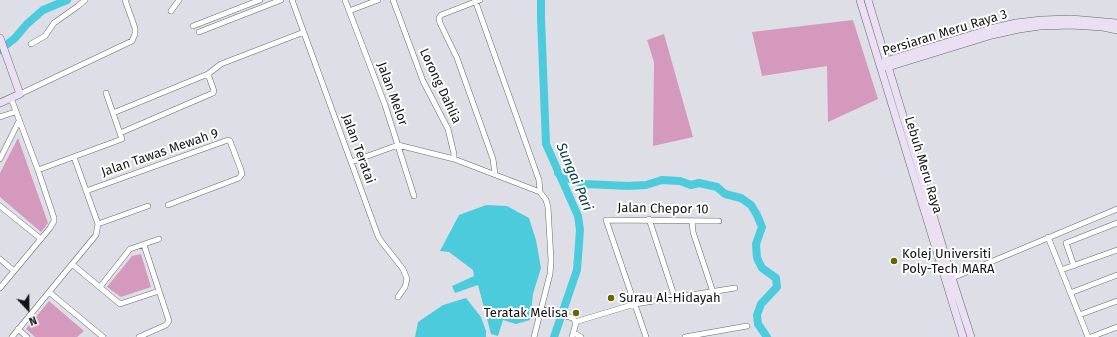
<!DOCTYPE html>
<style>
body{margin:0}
#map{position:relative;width:1117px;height:337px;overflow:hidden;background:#dedfe6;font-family:"Fira Sans",sans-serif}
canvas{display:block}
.north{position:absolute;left:8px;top:289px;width:40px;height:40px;-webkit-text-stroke:3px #fff;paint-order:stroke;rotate:158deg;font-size:11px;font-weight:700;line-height:16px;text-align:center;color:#121315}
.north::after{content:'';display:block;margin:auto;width:14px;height:18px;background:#121315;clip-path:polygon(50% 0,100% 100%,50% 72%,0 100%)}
</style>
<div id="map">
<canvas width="1117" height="337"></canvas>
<div class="north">N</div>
</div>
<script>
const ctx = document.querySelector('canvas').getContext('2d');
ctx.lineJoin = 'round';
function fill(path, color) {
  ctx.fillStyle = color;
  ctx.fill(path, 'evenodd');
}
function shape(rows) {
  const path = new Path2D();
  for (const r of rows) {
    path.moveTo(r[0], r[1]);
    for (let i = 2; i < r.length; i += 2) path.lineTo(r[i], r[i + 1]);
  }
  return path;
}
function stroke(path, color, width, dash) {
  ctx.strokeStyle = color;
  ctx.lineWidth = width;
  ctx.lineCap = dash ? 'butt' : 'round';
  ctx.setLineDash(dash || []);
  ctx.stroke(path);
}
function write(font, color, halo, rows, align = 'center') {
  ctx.font = font + ' "Fira Sans",sans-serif';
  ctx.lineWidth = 4;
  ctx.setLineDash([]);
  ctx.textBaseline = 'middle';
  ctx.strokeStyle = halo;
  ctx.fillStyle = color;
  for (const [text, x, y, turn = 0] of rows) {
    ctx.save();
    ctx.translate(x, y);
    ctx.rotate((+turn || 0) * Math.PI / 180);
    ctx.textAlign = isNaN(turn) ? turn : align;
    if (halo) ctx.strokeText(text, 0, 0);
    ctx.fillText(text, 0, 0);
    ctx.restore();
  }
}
const green = shape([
 [853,20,878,99,828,122,827,66,762,76,752,32],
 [664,34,693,137,653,146,654,62,647,40],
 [18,138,48,223,41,232,0,197,0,173],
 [141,254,151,287,121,297,107,287,132,256],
 [49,301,84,331,77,337,35,337,26,329]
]);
const water = shape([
 [486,205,507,206,529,218,536,240,541,268,533,294,530,320,516,324,503,320,498,336,491,334,478,285,455,293,452,286,474,276,473,270,449,252,440,251,459,215],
 [466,298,481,317,486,331,486,337,415,337,418,322,443,305]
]);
const river = shape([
 [541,0,541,18,546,144,578,216,580,230,577,270,554,337],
 [0,50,15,38,27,24,43,10,67,0],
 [558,173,564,177,585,184,628,186,646,185,662,180,680,181,691,185,699,183,717,187,725,194,741,198,751,205,757,215,762,227,756,244,757,258,762,268,776,278,777,287,761,304,757,315,758,324,767,337]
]);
const street = shape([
 [292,0,378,236,381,241,403,269,407,279,405,287,398,297],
 [345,0,385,105,414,196],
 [393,0,423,81,448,129,454,154,454,159],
 [475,0,539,180,540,192],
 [480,0,441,15,439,18,440,23,457,58,493,159,495,174],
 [171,11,179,0],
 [349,11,378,0],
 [193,26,260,0],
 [199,32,281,0],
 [31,44,45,36,54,23,78,6,85,0],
 [20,94,132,41,135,34,135,28,125,0],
 [113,113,208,74,221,64,304,32],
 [0,117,15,112],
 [120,133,213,93,214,91,208,74],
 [0,159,19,121],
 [351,162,398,145,454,159,540,192,546,200,548,207,551,260,550,274,534,337],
 [38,170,122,139,106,93],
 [86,191,228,140,230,141,241,170,242,174,239,178,168,205],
 [0,206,41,239],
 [649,219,675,298],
 [692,221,693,232,713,292],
 [98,224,148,206],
 [1048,237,1088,337],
 [0,259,14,271],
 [72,264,120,304,159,291],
 [1074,266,1066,243,1117,223],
 [1061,270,1117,250],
 [950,279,1117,209],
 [100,287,130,249,159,239],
 [0,288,50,228,54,221,54,218,38,170,11,98],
 [49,292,103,337],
 [1070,293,1117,275],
 [541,309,573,318,576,323,572,337],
 [1079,315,1117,301],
 [575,322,635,304,735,288],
 [18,329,27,337],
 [574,333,581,337],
 [12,337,96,235,98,224,74,157],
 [139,337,166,325,169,321,144,245],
 [646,337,606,220,719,221],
 [685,337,747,326],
 [1091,337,1117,327]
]);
const secondary = shape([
 [860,0,963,337],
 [868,0,952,278,971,337],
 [0,38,20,94,0,103],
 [883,63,886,61,915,52,994,28,1016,23,1042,20,1071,19,1117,23],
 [884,66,888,67,992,35,1019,29,1040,26,1071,25,1103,27,1117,30]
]);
const markers = [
 [894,261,4,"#686600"],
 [611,298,4,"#686600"],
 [576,313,4,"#686600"]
];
const streetNames = [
 ["Persiaran Meru Raya 3",945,33,-17],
 ["Lorong Dahlia",440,86,65],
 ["Jalan Melor",392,94,70],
 ["Jalan Teratai",358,149,70],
 ["Jalan Tawas Mewah 9",160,153,-19],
 ["Lebuh Meru Raya",923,165,73],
 ["Jalan Chepor 10",663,209,1]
];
const poiNames = [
 ["Kolej Universiti",902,254],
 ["Poly-Tech MARA",902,269],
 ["Surau Al-Hidayah",619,298],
 ["Teratak Melisa",568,313,"right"]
];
const waterNames = [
 ["Sungai Pari",574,177,67]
];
fill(green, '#d499bd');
fill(water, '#4ccbdd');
stroke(river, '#4ccbdd', 8);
stroke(street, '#67696e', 6);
stroke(secondary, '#67696e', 8);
stroke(street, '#fff', 5);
stroke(secondary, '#eadff3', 7);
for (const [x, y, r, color] of markers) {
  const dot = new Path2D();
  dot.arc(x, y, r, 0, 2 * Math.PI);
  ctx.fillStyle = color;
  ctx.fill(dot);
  stroke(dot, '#fff', 1.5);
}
write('13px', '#121315', '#fff', streetNames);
write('13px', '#121315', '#fff', poiNames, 'left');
write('italic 14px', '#044148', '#fff', waterNames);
</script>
